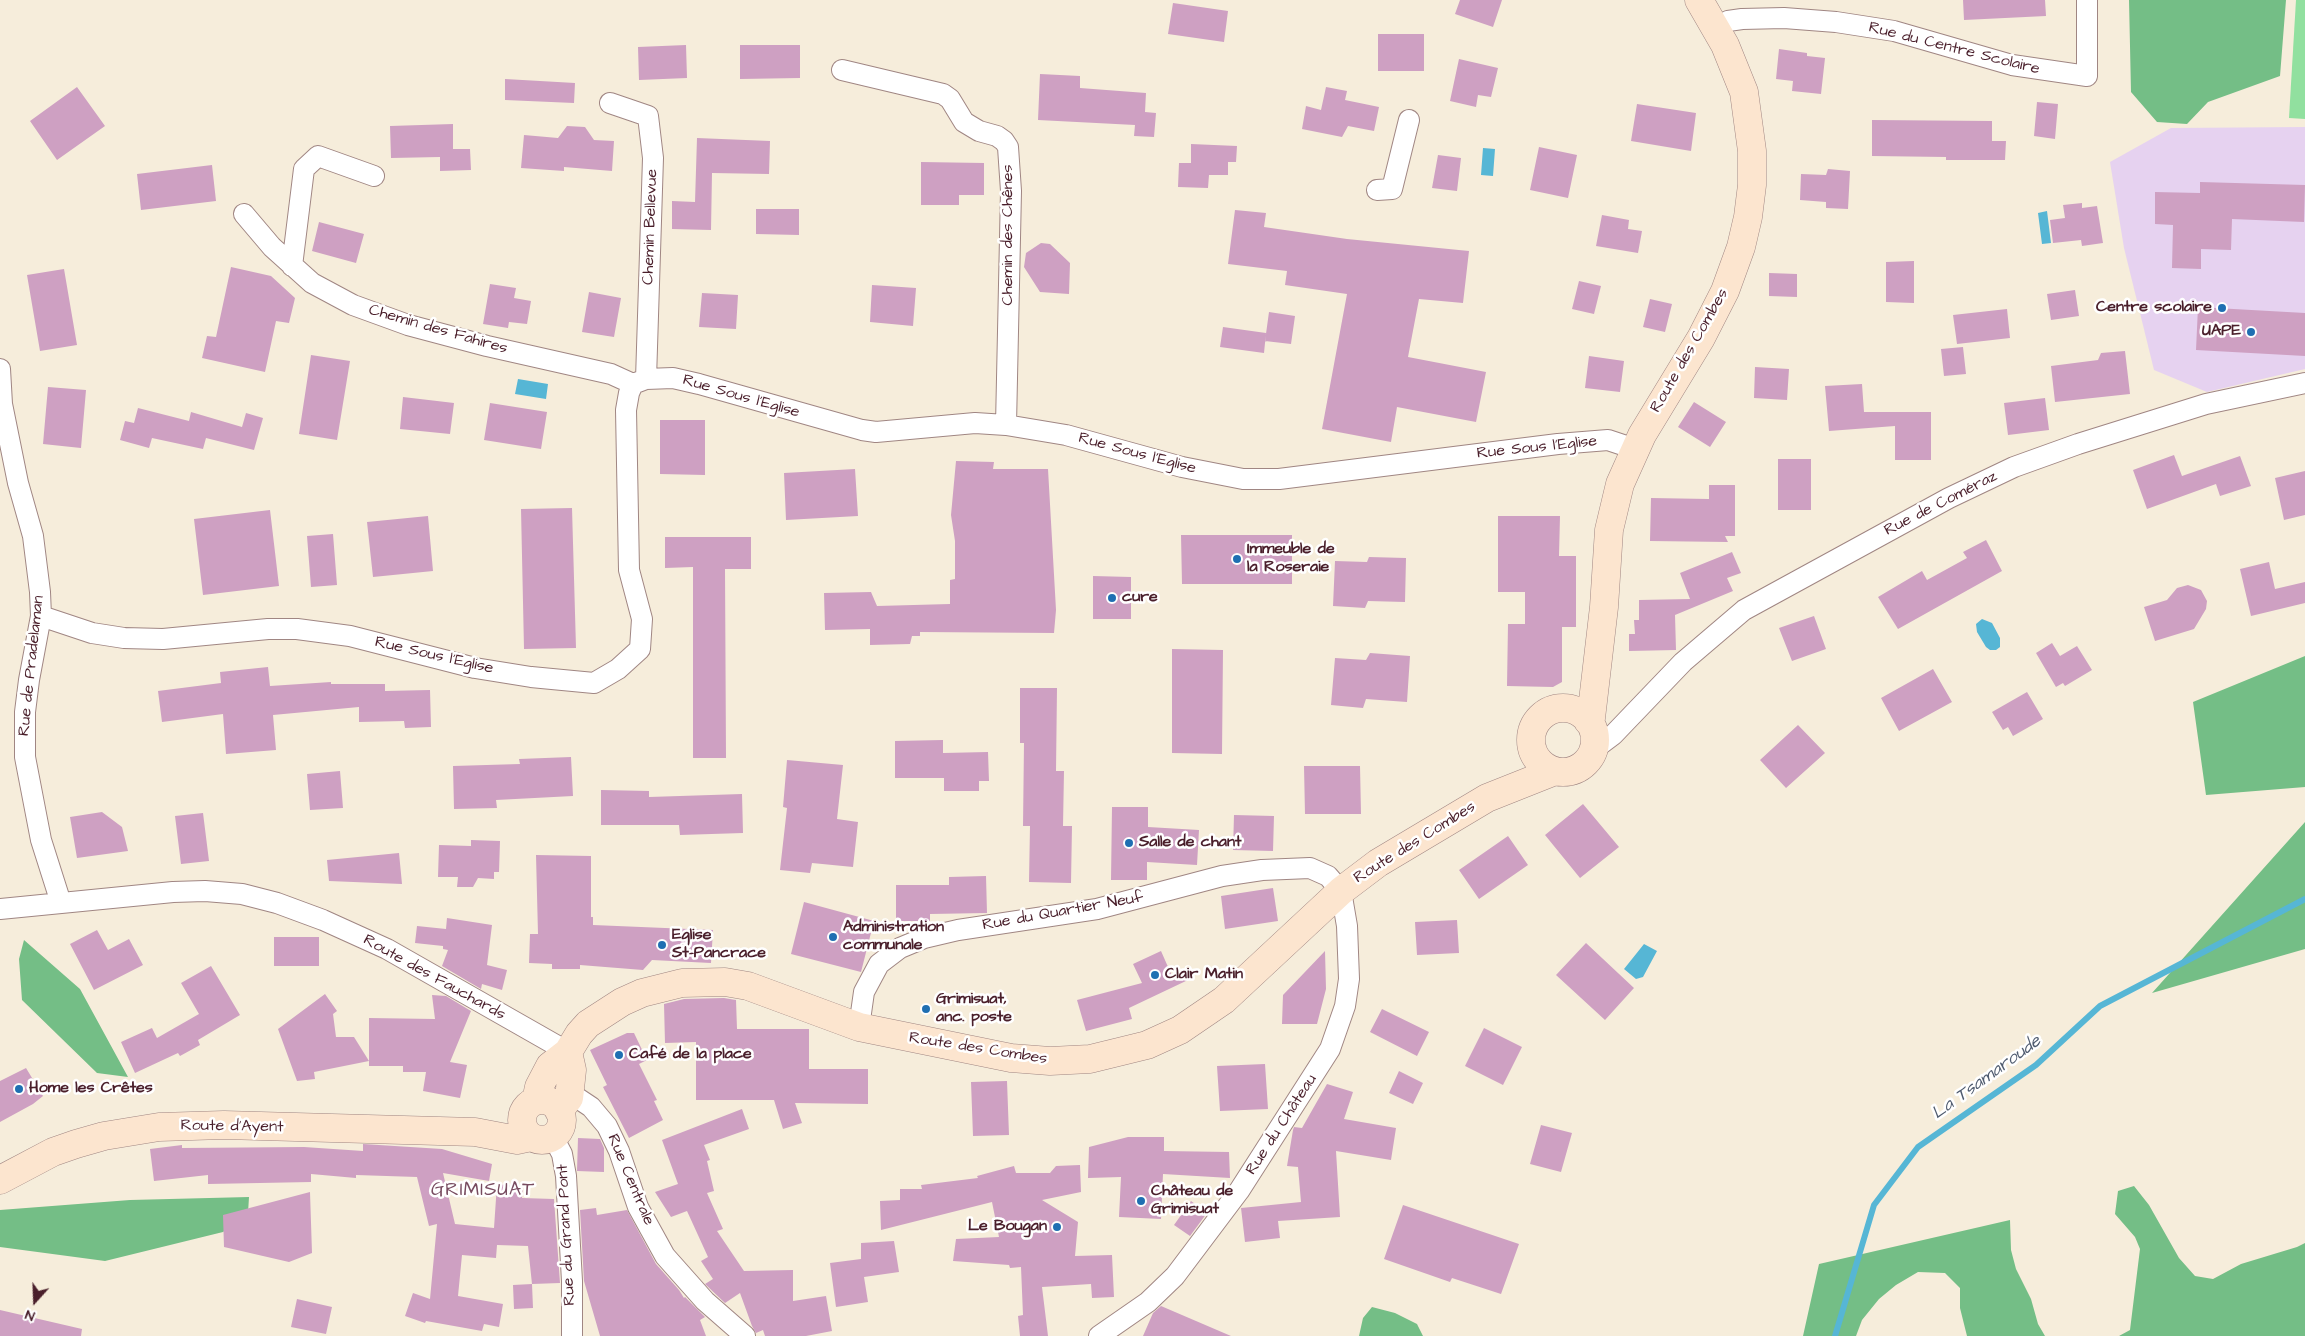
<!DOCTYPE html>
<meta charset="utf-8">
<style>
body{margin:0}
#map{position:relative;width:2305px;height:1336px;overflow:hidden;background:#f6eddb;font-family:"Architects Daughter",sans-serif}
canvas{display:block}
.north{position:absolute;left:10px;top:1276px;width:50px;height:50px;-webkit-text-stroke:4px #fff;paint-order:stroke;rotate:200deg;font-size:14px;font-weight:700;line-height:20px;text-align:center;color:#4a1f2b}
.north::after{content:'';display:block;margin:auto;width:18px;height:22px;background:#4a1f2b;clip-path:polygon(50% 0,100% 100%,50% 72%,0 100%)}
</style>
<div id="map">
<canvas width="2305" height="1336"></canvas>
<div class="north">N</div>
</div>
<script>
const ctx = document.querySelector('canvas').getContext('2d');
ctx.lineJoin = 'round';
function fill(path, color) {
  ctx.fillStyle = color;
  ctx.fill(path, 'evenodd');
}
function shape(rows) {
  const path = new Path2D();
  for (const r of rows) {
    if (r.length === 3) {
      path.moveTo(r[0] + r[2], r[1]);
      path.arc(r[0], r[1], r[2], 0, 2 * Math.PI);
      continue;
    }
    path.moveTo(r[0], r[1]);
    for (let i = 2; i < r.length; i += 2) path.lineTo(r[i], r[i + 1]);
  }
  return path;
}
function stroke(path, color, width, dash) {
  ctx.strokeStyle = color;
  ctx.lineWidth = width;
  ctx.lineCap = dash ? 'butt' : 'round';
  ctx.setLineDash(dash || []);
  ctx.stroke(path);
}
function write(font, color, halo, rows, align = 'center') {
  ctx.font = font + ' "Architects Daughter",sans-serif';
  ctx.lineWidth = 5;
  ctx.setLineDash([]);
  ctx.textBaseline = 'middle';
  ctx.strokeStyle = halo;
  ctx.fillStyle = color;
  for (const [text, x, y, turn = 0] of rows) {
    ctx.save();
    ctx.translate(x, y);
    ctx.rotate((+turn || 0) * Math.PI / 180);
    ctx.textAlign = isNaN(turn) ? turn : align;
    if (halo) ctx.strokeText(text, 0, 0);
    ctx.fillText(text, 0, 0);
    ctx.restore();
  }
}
const built = shape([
 [2305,127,2305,369,2207,392,2154,370,2124,248,2110,162,2171,128]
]);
const green = shape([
 [2296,0,2305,0,2305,119,2289,118]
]);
const forest = shape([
 [2129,0,2286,0,2280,76,2208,102,2187,124,2157,122,2131,92],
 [2305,656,2305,787,2206,795,2193,702],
 [2305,822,2305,949,2152,993],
 [24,940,80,989,128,1077,97,1073,22,1000,19,959],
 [2134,1186,2149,1205,2179,1258,2195,1276,2213,1279,2241,1264,2297,1247,2305,1243,2305,1336,2119,1336,2130,1330,2140,1249,2135,1237,2115,1214,2118,1191],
 [249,1197,248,1213,223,1232,105,1261,0,1247,0,1210,130,1200],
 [2010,1220,2011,1250,2016,1269,2031,1299,2038,1324,2045,1336,1967,1336,1960,1308,1960,1288,1945,1273,1918,1272,1896,1285,1879,1299,1862,1320,1856,1336,1803,1336,1819,1264],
 [1372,1307,1395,1313,1417,1324,1423,1336,1359,1336,1363,1318]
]);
const water = shape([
 [1483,148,1495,149,1493,176,1481,175],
 [2047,211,2051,243,2042,244,2038,213],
 [518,379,548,384,546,399,515,394],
 [1982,619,1992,623,2000,638,2000,647,1996,650,1990,650,1986,647,1977,632,1976,624],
 [1644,944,1657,951,1643,977,1636,979,1624,969]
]);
const stream = shape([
 [1835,1336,1874,1205,1918,1147,2036,1065,2100,1006,2305,899]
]);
const building = shape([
 [1460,0,1502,0,1493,27,1455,14],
 [1963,0,2045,0,2046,16,1964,20],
 [1173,3,1228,11,1224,42,1168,34],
 [1378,34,1424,34,1424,71,1378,71],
 [686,45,687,78,639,80,638,47],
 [740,45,800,45,800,78,740,79],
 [1779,49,1807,53,1807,56,1825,58,1821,94,1792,91,1793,81,1776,79],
 [1459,59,1498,68,1491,97,1478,95,1476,107,1450,101],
 [1040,74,1080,76,1080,88,1146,93,1145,112,1156,113,1154,137,1134,136,1135,125,1038,120],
 [505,79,575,83,574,103,505,100],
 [77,87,105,126,57,160,30,121],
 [1326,87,1347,91,1345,100,1379,107,1374,131,1348,126,1342,137,1302,129,1306,106,1321,110],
 [2037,102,2058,104,2055,139,2034,136],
 [1637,104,1696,113,1691,151,1631,141],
 [1872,120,1992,121,1992,141,2006,141,2005,160,1946,160,1946,157,1872,156],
 [453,124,453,149,470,149,471,170,440,171,440,157,391,158,390,126],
 [567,126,585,127,594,140,614,141,612,171,564,167,564,171,521,168,524,135,558,138],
 [697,138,770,141,769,174,712,173,711,230,672,229,672,201,695,202],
 [1191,144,1237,146,1236,162,1228,162,1228,175,1209,175,1208,188,1178,187,1179,163,1191,163],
 [1539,147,1577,155,1568,198,1530,190],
 [1438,155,1461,158,1457,191,1432,188],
 [921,162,984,163,984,195,959,195,959,205,921,205],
 [212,165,216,201,141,210,137,174],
 [1828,169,1850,171,1848,209,1826,208,1826,202,1800,200,1801,174,1826,175],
 [2200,182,2305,185,2304,222,2232,219,2231,250,2201,249,2201,269,2172,268,2173,225,2155,224,2155,192,2200,193],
 [2082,203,2082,208,2097,206,2103,243,2082,246,2081,240,2053,243,2050,220,2065,218,2063,205],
 [756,209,799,209,799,235,756,234],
 [1235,210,1266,213,1264,227,1347,239,1469,251,1463,303,1419,299,1408,357,1486,372,1476,422,1397,407,1391,442,1322,429,1347,294,1285,285,1287,271,1228,264],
 [1602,215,1629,220,1628,229,1642,231,1638,253,1596,246],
 [319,222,364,234,356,263,312,251],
 [1041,243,1050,244,1070,263,1069,294,1040,292,1024,267,1026,253],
 [1914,261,1914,303,1886,302,1886,262],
 [231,267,271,276,295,298,289,323,276,321,265,372,202,358,207,336,216,337],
 [64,269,77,345,40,351,27,275],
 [1769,273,1797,274,1797,297,1769,296],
 [1579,281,1601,286,1594,314,1572,309],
 [490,284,516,288,514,298,531,301,527,324,509,322,508,328,483,324],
 [872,285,916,288,913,326,870,322],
 [2075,290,2079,316,2051,320,2047,294],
 [589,292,621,298,614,337,582,332],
 [702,293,738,295,736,329,699,327],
 [1650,299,1672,304,1665,332,1643,327],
 [2198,307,2305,313,2305,356,2196,350],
 [2007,309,2010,338,1957,344,1953,315],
 [1269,312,1295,316,1291,344,1265,341],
 [1223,327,1266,333,1264,353,1220,347],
 [1963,347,1966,374,1944,376,1941,349],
 [2125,351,2130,394,2055,402,2051,366,2098,360,2101,353],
 [311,355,350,361,337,440,299,434],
 [1589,356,1624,361,1620,392,1585,388],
 [1755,367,1789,369,1787,400,1754,398],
 [1862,384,1864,412,1931,412,1931,460,1895,460,1895,426,1829,431,1825,386],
 [48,387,86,390,81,448,43,444],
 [403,397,454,403,450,434,400,429],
 [2045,398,2049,430,2008,435,2004,403],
 [1694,402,1726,422,1710,447,1678,427],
 [490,403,547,412,541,449,484,440],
 [138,408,189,421,191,412,242,427,246,413,263,418,254,450,206,438,203,449,152,438,149,448,120,440,125,421,134,423],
 [660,420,705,420,705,475,660,474],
 [2174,455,2182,476,2240,456,2251,486,2220,496,2216,484,2147,509,2133,470],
 [1778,459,1811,459,1811,510,1778,510],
 [956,461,994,462,993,469,1048,469,1056,610,1054,633,920,632,920,636,912,636,910,644,870,645,870,629,825,630,824,593,871,592,877,606,950,604,950,580,955,579,955,541,951,515],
 [855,469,858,516,786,520,784,473],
 [2305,471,2305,515,2284,520,2275,478],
 [1709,485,1735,485,1735,536,1725,536,1728,542,1650,541,1651,498,1709,499],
 [572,508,576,648,524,649,521,509],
 [270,510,279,586,203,595,194,519],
 [428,516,433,571,373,577,367,522],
 [1498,516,1560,516,1559,556,1576,556,1576,627,1562,627,1562,682,1553,687,1507,686,1508,624,1525,624,1525,592,1498,592],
 [333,534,337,585,311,587,307,536],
 [1181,535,1292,535,1292,584,1182,584],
 [665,537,751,537,751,569,725,569,726,758,693,758,693,567,665,568],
 [1986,540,2002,571,1898,629,1878,597,1922,571,1927,580,1967,558,1963,552],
 [1732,552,1741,573,1727,578,1733,591,1675,615,1676,650,1629,651,1629,634,1635,634,1634,620,1639,620,1639,600,1690,599,1680,573],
 [1369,557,1406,558,1405,602,1368,601,1365,608,1333,606,1335,561,1367,562],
 [2269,562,2275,589,2305,582,2305,603,2251,616,2240,569],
 [1093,576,1131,577,1131,619,1093,619],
 [2188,585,2201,590,2207,601,2206,609,2194,629,2155,641,2144,607,2167,600,2177,588],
 [1814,616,1826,649,1792,661,1779,628],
 [2052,643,2060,656,2077,646,2092,670,2065,686,2063,683,2056,687,2036,653],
 [1172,649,1223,650,1222,754,1172,753],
 [1370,653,1410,656,1407,702,1366,699,1363,708,1331,705,1335,658,1366,660],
 [268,667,270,686,331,682,331,684,385,684,385,691,430,690,431,727,405,728,404,721,359,722,359,707,273,715,276,750,226,754,223,714,162,722,158,691,221,683,220,672],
 [1933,669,1952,702,1899,731,1881,698],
 [1020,688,1057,688,1056,771,1064,771,1063,826,1072,826,1071,883,1029,882,1030,826,1023,826,1024,743,1020,743],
 [2027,692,2043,719,2013,736,2008,727,2003,730,1992,712],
 [1798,725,1825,753,1786,788,1760,760],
 [943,740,943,753,988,752,989,781,979,781,979,791,944,791,944,778,895,778,895,741],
 [571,757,573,796,496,800,497,808,454,809,453,766,520,764,519,759],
 [787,760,843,765,837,819,858,822,853,867,812,863,810,873,780,870,787,808,783,807],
 [1304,766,1360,766,1361,814,1305,814],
 [340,771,343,808,310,810,307,774],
 [601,790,649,791,649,797,742,794,743,833,680,835,679,825,601,825],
 [1583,804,1619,847,1580,878,1545,835],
 [1112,807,1148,807,1148,827,1199,830,1197,865,1147,862,1147,880,1111,880],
 [102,812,122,827,128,851,77,858,70,817],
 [203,813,209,861,181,864,175,816],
 [1234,815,1274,816,1273,851,1233,850],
 [1508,836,1528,865,1479,899,1459,870],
 [471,840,500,841,499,872,494,872,494,879,478,878,473,887,457,887,458,877,438,877,439,845,471,846],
 [399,853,402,884,329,881,327,860],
 [536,855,591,856,591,917,593,917,593,925,713,930,711,963,652,960,643,970,580,965,580,969,552,969,552,964,529,963,530,934,538,934],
 [986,876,987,913,930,914,930,921,896,921,896,885,949,885,949,877],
 [1273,888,1278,921,1225,929,1221,896],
 [804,902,874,921,861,972,791,954],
 [447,918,492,925,487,965,507,970,502,990,482,984,481,989,442,966,448,950,443,949,443,946,415,943,417,926,446,929],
 [1457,920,1459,953,1417,955,1415,922],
 [97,930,108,950,129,939,143,965,94,990,70,944],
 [274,937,319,937,319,966,274,966],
 [1586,943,1634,988,1605,1020,1556,975],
 [1161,951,1172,976,1186,972,1188,980,1129,1008,1132,1019,1086,1031,1077,1000,1142,983,1133,964],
 [1325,951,1326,989,1317,1024,1282,1024,1283,995],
 [211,966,240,1015,198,1040,200,1045,180,1056,178,1053,135,1073,121,1042,152,1028,157,1038,199,1014,181,983],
 [325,994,337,1011,333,1014,336,1037,354,1037,369,1061,369,1018,435,1019,432,995,446,996,471,1011,450,1062,467,1065,460,1098,423,1091,426,1072,403,1072,403,1066,369,1066,369,1061,314,1072,315,1079,297,1081,278,1029],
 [724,998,736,1000,737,1029,809,1029,809,1069,868,1069,868,1104,795,1103,802,1123,783,1129,774,1100,696,1100,696,1042,665,1043,664,1004,684,999],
 [1382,1009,1429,1032,1417,1056,1370,1032],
 [1484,1028,1522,1047,1503,1085,1465,1066],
 [627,1033,634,1033,647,1060,639,1064,657,1100,654,1101,663,1120,629,1138,603,1087,607,1085,590,1050],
 [1265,1064,1268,1109,1220,1111,1217,1066],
 [26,1068,43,1096,33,1104,0,1122,0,1081],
 [1399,1071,1423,1083,1413,1104,1389,1093],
 [1007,1081,1009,1135,973,1136,971,1082],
 [1327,1084,1353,1092,1344,1119,1396,1128,1391,1160,1336,1151,1340,1217,1278,1221,1280,1238,1245,1242,1241,1208,1301,1202,1298,1167,1287,1166,1293,1130,1294,1127,1302,1128],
 [742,1109,749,1129,704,1145,710,1160,707,1161,714,1191,707,1193,723,1229,717,1231,744,1271,793,1270,793,1301,826,1296,832,1331,806,1336,765,1336,763,1330,756,1333,752,1326,740,1293,725,1303,705,1284,713,1279,701,1261,708,1257,687,1211,671,1217,655,1192,678,1184,662,1140],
 [1541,1125,1572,1133,1561,1172,1530,1164],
 [1128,1137,1164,1137,1164,1151,1229,1152,1230,1178,1163,1174,1161,1219,1119,1217,1121,1177,1088,1178,1089,1147],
 [578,1138,600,1139,604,1148,604,1172,577,1171],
 [363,1144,442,1149,492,1164,489,1181,443,1173,455,1224,494,1228,497,1184,523,1187,522,1198,554,1199,560,1283,532,1284,528,1246,497,1245,496,1258,462,1255,458,1296,503,1304,499,1327,484,1324,482,1331,426,1321,425,1323,405,1316,413,1293,430,1299,437,1224,429,1226,417,1177,356,1175,356,1178,311,1174,311,1182,208,1184,208,1175,154,1181,150,1149,182,1145,182,1148,304,1147,363,1151],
 [1080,1165,1081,1192,1042,1200,1078,1222,1075,1256,1112,1255,1114,1297,1092,1298,1091,1284,1042,1287,1048,1336,1020,1336,1018,1316,1023,1315,1021,1267,1010,1268,1009,1265,953,1261,956,1239,999,1237,992,1202,881,1230,880,1201,900,1200,900,1189,922,1189,921,1185,978,1178,977,1176,1014,1166,1016,1173,1050,1173,1056,1166],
 [310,1192,312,1253,289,1262,224,1247,223,1215],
 [1191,1201,1207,1213,1190,1236,1174,1225],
 [1403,1205,1519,1244,1501,1294,1452,1278,1450,1282,1384,1259],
 [596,1208,597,1215,627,1210,656,1264,679,1290,684,1298,685,1297,705,1317,700,1320,706,1336,600,1336,584,1281,580,1210],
 [894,1241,899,1272,864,1277,868,1302,836,1307,830,1263,861,1259,861,1243],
 [532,1284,533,1308,514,1309,513,1285],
 [297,1299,332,1307,326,1334,291,1327],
 [1161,1306,1231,1336,1143,1336,1153,1313],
 [0,1310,82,1329,81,1336,0,1336]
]);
const street = shape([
 [1716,27,1728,21,1742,19,1784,18,1836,22,1894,31,2012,65,2087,76,2087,0],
 [842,70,943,94,950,99,964,122,979,131,997,136,1004,141,1008,147,1011,191,1006,425],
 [610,103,648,116,653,158,646,379],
 [1377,190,1392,189,1409,120],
 [244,214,272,247,312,283,353,305,408,325,487,346,611,374,633,384],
 [292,266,304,169,318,156,374,176],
 [0,369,2,404,18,483,33,536,40,592,41,616,29,680,25,712,25,757,41,840,61,903],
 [41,616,92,633,124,638,163,639,268,629,297,629,350,636,475,668,531,677,594,683,618,669,640,649,642,619,629,570,626,410,629,393,633,384,646,379,673,378,699,384,862,430,876,432,975,423,1006,425,1066,435,1182,467,1243,479,1279,479,1558,444,1608,440,1635,449],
 [1593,750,1613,735,1683,662,1744,610,1949,498,2014,467,2078,444,2206,404,2305,383],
 [0,909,173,892,205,891,242,894,277,903,323,920,387,949,568,1052],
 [859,1027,864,992,879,964,900,948,924,938,958,930,1097,909,1222,876,1262,870,1310,868,1328,876,1341,891,1347,926,1349,979,1345,1006,1330,1049,1239,1191,1175,1276,1148,1302,1099,1336],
 [569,1098,579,1099,591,1107,607,1126,619,1151,638,1207,665,1256,705,1301,745,1336],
 [553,1137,562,1154,566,1176,572,1281,572,1336]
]);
const secondary = shape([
 [1563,740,32],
 [1588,721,1591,718,1604,607,1609,530,1620,484,1642,435,1701,338,1725,291,1741,247,1748,217,1752,185,1752,151,1744,92,1725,45,1699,0],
 [542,1120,20],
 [536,1101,539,1087,550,1066,568,1052,579,1034,588,1024,622,1002,642,993,682,983,725,982,748,986,859,1027,1011,1058,1050,1061,1090,1059,1147,1045,1180,1030,1224,1000,1341,891,1378,863,1487,798,1555,771],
 [559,1111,569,1098,572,1070,568,1052],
 [0,1180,53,1152,76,1144,104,1136,159,1127,224,1125,475,1132,517,1140,531,1137]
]);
const markers = [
 [2222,308,5,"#1f6fb2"],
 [2251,332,5,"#1f6fb2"],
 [1237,559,5,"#1f6fb2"],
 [1112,598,5,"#1f6fb2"],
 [1129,843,5,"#1f6fb2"],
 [833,937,5,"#1f6fb2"],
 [662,945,5,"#1f6fb2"],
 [1155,975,5,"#1f6fb2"],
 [926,1009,5,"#1f6fb2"],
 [619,1055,5,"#1f6fb2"],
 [19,1089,5,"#1f6fb2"],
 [1141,1201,5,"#1f6fb2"],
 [1057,1227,5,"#1f6fb2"]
];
const streetNames = [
 ["Rue du Centre Scolaire",1954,49,14],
 ["Chemin Bellevue",651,227,-88],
 ["Chemin des Chênes",1009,235,-90],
 ["Chemin des Fahires",438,330,16],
 ["Route des Combes",1690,351,-60],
 ["Rue Sous l'Eglise",741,397,16],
 ["Rue Sous l'Eglise",1537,448,-6],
 ["Rue Sous l'Eglise",1137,454,15],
 ["Rue de Coméraz",1941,504,-27],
 ["Rue Sous l'Eglise",434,656,13],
 ["Rue de Pradelaman",32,666,-84],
 ["Route des Combes",1415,843,-32],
 ["Rue du Quartier Neuf",1063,912,-10],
 ["Route des Fauchards",434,978,29],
 ["Route des Combes",978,1049,9],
 ["Rue du Château",1282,1125,-57],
 ["Route d'Ayent",232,1127,1],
 ["Rue Centrale",630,1180,67],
 ["Rue du Grand Pont",567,1235,-93]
];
const poiNames = [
 ["Centre scolaire",2212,308,"right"],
 ["UAPE",2241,332,"right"],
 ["Immeuble de",1247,550],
 ["la Roseraie",1247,568],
 ["cure",1122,598],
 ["Salle de chant",1139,843],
 ["Administration",843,928],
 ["communale",843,946],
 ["Eglise",672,936],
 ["St-Pancrace",672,954],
 ["Clair Matin",1165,975],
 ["Grimisuat,",936,1000],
 ["anc. poste",936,1018],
 ["Café de la place",629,1055],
 ["Home les Crêtes",29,1089],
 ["Château de",1151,1192],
 ["Grimisuat",1151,1210],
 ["Le Bougan",1047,1227,"right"]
];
const waterNames = [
 ["La Tsamaroude",1987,1078,-36]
];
const quarterNames = [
 ["GRIMISUAT",483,1191]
];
fill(built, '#e6d2f0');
fill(green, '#91e09f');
fill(forest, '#74be86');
fill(water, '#56b6d5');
stroke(stream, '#56b6d5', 6);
fill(building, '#cea0c2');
stroke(street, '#a08683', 22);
stroke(secondary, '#a08683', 29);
stroke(street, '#fff', 20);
stroke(secondary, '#fce5cf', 28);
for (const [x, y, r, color] of markers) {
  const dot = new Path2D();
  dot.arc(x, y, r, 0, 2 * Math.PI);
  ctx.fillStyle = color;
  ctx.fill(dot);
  stroke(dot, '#fff', 2);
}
write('16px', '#4a1f2b', '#fff', streetNames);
write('bold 16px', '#4a1f2b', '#fff', poiNames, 'left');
write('italic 18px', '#4f5b6f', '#fff', waterNames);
ctx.letterSpacing = '1px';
write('19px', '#784c60', '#fff', quarterNames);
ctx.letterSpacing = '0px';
</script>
